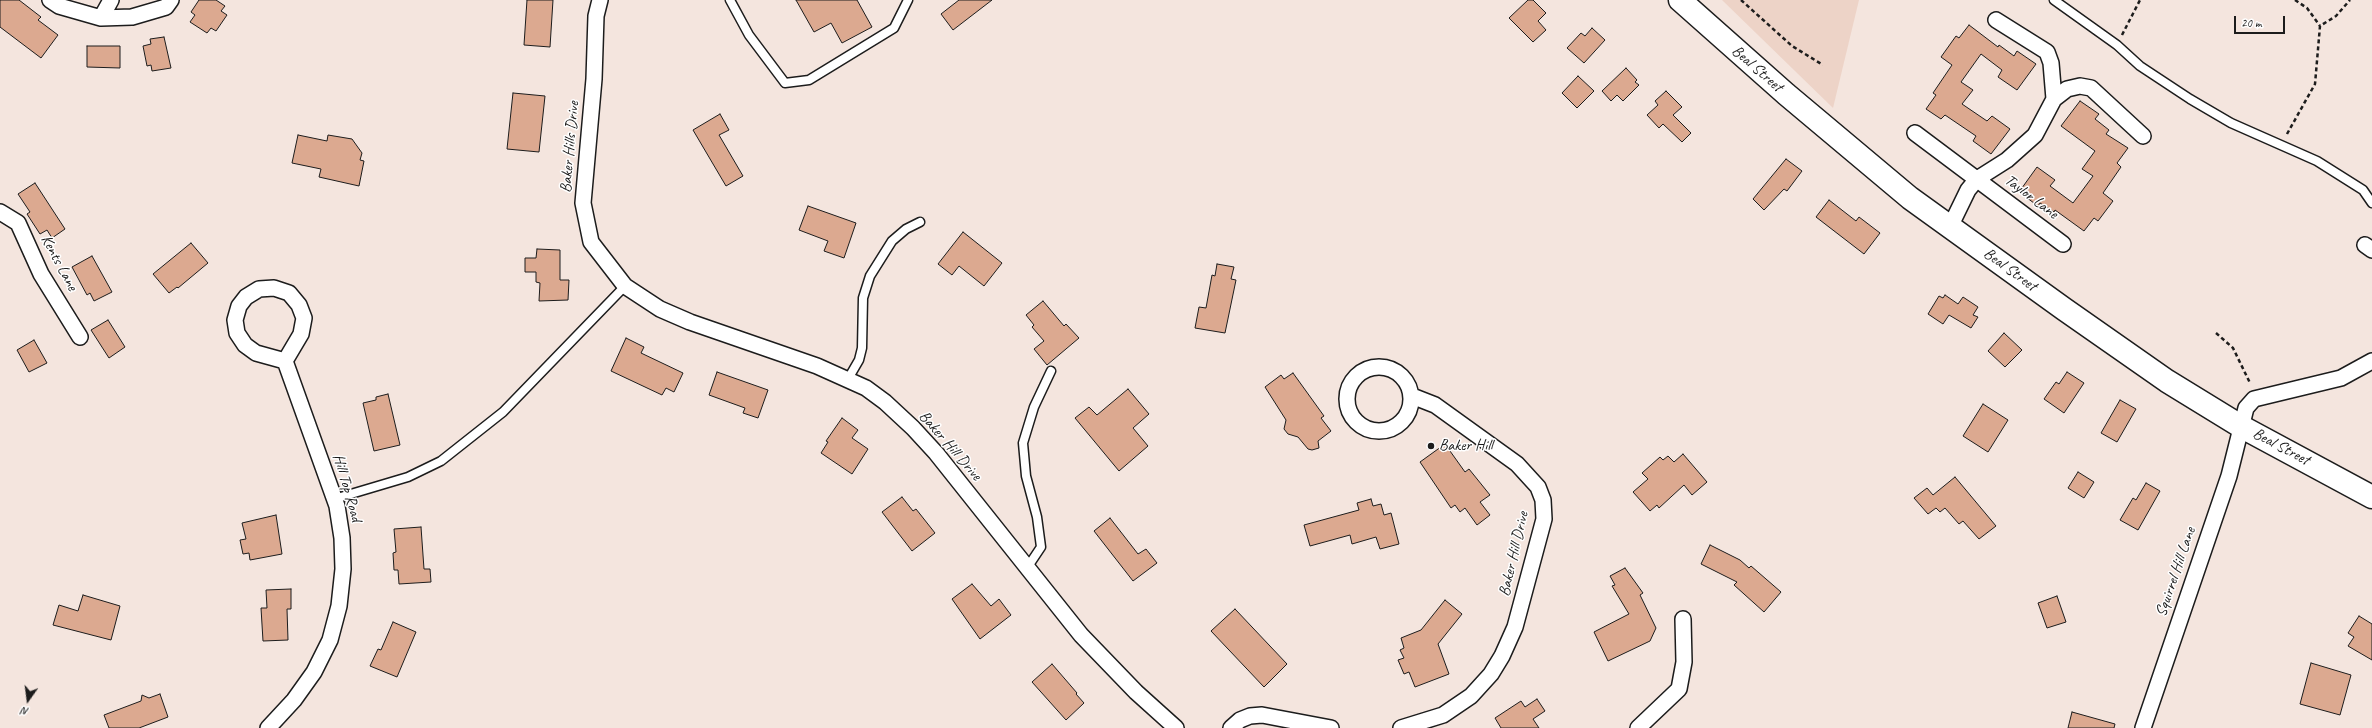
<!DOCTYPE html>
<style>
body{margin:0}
#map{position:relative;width:2372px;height:728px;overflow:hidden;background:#f4e5de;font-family:Caveat,sans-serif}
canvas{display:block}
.north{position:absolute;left:8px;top:680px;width:40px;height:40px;-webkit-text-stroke:3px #fff;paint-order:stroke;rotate:194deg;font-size:11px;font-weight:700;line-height:16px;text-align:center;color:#1c1c1c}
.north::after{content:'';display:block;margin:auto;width:14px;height:18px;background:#1c1c1c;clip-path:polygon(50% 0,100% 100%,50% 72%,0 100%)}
.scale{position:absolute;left:2234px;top:16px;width:51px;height:18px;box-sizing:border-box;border:2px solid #1c1c1c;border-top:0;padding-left:5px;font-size:12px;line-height:14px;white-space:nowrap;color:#1c1c1c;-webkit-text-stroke:3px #fff;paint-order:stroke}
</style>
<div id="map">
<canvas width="2372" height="728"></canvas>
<div class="north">N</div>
<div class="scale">20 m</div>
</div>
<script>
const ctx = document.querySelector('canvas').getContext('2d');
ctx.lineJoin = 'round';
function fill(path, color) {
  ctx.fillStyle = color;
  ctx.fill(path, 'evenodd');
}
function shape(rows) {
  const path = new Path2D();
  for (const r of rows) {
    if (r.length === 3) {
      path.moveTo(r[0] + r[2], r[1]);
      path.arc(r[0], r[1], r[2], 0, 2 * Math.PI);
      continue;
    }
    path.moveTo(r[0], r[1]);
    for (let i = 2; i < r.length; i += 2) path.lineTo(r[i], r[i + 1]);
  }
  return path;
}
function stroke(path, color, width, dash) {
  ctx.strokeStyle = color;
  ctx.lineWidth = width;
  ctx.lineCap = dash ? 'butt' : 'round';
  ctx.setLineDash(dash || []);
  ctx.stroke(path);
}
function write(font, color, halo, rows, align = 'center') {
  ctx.font = font + ' Caveat,sans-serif';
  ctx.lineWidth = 3;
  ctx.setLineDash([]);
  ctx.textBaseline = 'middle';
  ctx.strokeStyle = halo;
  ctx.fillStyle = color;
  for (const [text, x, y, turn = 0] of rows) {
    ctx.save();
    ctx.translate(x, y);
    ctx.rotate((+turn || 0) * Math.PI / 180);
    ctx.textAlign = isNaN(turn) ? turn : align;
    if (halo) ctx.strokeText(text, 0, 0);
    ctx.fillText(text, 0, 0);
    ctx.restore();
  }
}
const built = shape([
 [1722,0,1859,0,1833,108]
]);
const building = shape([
 [0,0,19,0,41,17,38,20,58,35,41,58,0,27,0,0],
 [199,0,216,0,225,6,221,11,227,15,216,31,211,28,207,33,190,22,195,15,191,12,199,0],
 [527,0,553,0,550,47,524,45,527,0],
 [796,0,857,0,872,27,842,43,831,23,814,32,796,0],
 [959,0,992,0,953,30,941,14,959,0],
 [1528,0,1533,0,1546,13,1538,21,1546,30,1533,42,1509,18,1528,0],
 [1969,25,1998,47,1999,45,2014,56,2017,51,2036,64,2017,90,1998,77,2002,70,1981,54,1961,82,1973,90,1962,104,1987,121,1992,116,2010,129,1991,154,1973,141,1976,136,1945,115,1941,119,1926,109,1936,95,1933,93,1952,65,1941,57,1956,36,1959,38,1969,25],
 [1592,28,1605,40,1584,63,1567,48,1581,33,1585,36,1592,28],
 [164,37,171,68,152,71,151,65,147,66,143,46,151,44,150,39,164,37],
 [87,46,120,46,120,68,87,67,87,46],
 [1626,68,1637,80,1635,82,1639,85,1623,101,1617,95,1611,101,1602,91,1626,68],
 [1578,76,1594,91,1577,108,1562,93,1578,76],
 [1666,91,1682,107,1673,115,1691,133,1682,142,1663,124,1659,128,1647,115,1658,105,1655,101,1666,91],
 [513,93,545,96,539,152,507,149,513,93],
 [2080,101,2099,114,2095,119,2109,130,2106,134,2128,148,2117,163,2121,167,2103,193,2113,201,2098,221,2094,218,2084,231,2055,210,2054,212,2040,203,2038,206,2019,192,2037,167,2055,180,2050,186,2073,203,2093,176,2082,169,2095,151,2061,126,2080,101],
 [720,114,729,130,719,135,743,176,726,186,693,130,720,114],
 [298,135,327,141,328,135,352,139,362,153,360,160,364,161,359,186,319,177,321,169,292,163,298,135],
 [1786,159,1802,171,1787,191,1784,189,1764,210,1753,199,1786,159],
 [35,183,65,229,52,238,47,230,40,234,27,214,30,212,18,194,35,183],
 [1829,200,1856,221,1859,217,1880,233,1864,254,1816,217,1829,200],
 [808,206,856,223,844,258,824,251,828,241,799,230,808,206],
 [963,232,1002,263,984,286,959,266,952,275,938,264,963,232],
 [191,243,208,263,178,288,177,287,169,293,153,274,191,243],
 [537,249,560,250,560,280,569,280,568,300,539,301,540,283,536,282,536,272,525,272,525,258,536,258,537,249],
 [92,256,112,292,94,301,90,293,87,295,72,267,92,256],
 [1217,264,1234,267,1231,279,1236,280,1225,333,1195,328,1199,307,1206,308,1212,275,1215,276,1217,264],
 [1945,295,1958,304,1963,297,1978,307,1973,315,1978,317,1971,328,1949,315,1943,324,1928,314,1939,296,1943,298,1945,295],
 [1043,301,1064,326,1066,324,1079,338,1047,365,1034,349,1044,341,1032,327,1034,325,1026,315,1043,301],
 [108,320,125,347,109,358,91,330,108,320],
 [2004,333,2022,350,2005,367,1988,351,2004,333],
 [626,338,644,347,641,353,683,373,674,392,666,388,662,395,611,371,626,338],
 [34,340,47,363,29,372,17,350,34,340],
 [717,372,768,390,758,418,743,413,745,408,709,395,717,372],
 [2067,372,2084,383,2064,413,2044,399,2056,382,2059,384,2067,372],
 [1293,373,1324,416,1321,418,1331,431,1318,441,1319,448,1312,450,1308,449,1298,437,1288,434,1284,429,1286,420,1265,387,1281,375,1284,379,1293,373],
 [1128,389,1149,414,1133,428,1148,446,1119,471,1075,418,1089,407,1097,415,1128,389],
 [388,394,400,445,374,451,363,403,376,400,376,397,388,394],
 [2120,400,2136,409,2117,442,2101,433,2120,400],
 [1983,404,2008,420,1988,452,1963,436,1983,404],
 [842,418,858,430,852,438,868,449,852,474,821,453,828,442,826,441,842,418],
 [1445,444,1465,472,1469,469,1490,495,1480,502,1490,515,1477,525,1465,508,1460,512,1455,505,1451,508,1420,462,1445,444],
 [1683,454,1707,482,1692,495,1684,485,1659,508,1657,505,1650,511,1633,492,1648,479,1642,473,1660,457,1663,460,1668,456,1674,462,1683,454],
 [2078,472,2094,482,2084,498,2068,488,2078,472],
 [1955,477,1996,526,1979,539,1963,521,1959,524,1945,508,1940,512,1936,508,1928,514,1914,498,1927,488,1933,495,1955,477],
 [2146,483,2160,491,2138,530,2120,520,2133,498,2136,500,2146,483],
 [902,497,913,511,916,509,935,533,912,551,882,512,902,497],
 [1371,499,1373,506,1381,504,1384,515,1391,513,1399,544,1380,549,1376,537,1352,544,1350,535,1310,546,1304,525,1359,510,1357,503,1371,499],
 [276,515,282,554,250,560,249,553,243,554,240,540,246,539,242,523,276,515],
 [1110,518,1138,554,1146,549,1157,563,1133,581,1094,531,1110,518],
 [421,527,424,569,430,569,431,582,399,584,398,570,394,570,393,553,396,552,394,529,421,527],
 [1710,545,1740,560,1749,568,1751,566,1781,592,1764,612,1734,585,1737,582,1701,564,1710,545],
 [1625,568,1643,593,1640,595,1656,628,1650,641,1608,661,1594,632,1629,614,1612,586,1615,585,1610,576,1625,568],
 [972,584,991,606,999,599,1011,615,980,639,952,599,972,584],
 [291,589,291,609,287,609,288,640,263,641,261,608,267,608,266,590,291,589],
 [83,595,120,606,111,640,53,625,59,605,78,611,83,595],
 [2057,596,2066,622,2047,628,2038,603,2057,596],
 [1445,600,1462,614,1438,644,1449,674,1415,687,1409,672,1404,674,1398,660,1404,658,1400,650,1404,648,1401,638,1421,630,1445,600],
 [1235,609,1287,664,1264,687,1211,631,1235,609],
 [2359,616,2372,624,2372,660,2348,646,2354,637,2348,633,2359,616],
 [393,622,416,632,397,677,370,666,378,649,381,650,393,622],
 [2311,663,2351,675,2340,715,2300,704,2311,663],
 [1052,664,1077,693,1076,694,1084,703,1066,720,1032,682,1052,664],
 [160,694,168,717,139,728,109,728,104,715,141,701,142,695,149,698,160,694],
 [1537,699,1545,711,1533,719,1539,728,1501,728,1495,718,1521,701,1525,707,1537,699],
 [2072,712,2115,724,2114,728,2068,728,2072,712]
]);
const path = shape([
 [1741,0,1792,46,1823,65],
 [2295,0,2307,8,2320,26],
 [2122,35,2140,0],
 [2287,134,2315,84,2320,26,2336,16,2350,0],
 [2216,333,2233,348,2250,383]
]);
const lane = shape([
 [730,0,749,35,785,83,809,80,894,28,908,0],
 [2054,0,2117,45,2140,66,2190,99,2231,123,2317,161,2363,190,2372,203],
 [848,379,859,360,862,348,863,298,870,276,892,241,906,229,920,222],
 [334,499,408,477,441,461,503,412,625,286],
 [1027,568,1041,547,1037,517,1026,476,1023,443,1034,407,1051,371]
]);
const street = shape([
 [50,0,59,6,101,18,132,17,166,7,171,0],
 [600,0,596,16,594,79,583,203,591,242,625,286,660,309,690,322,817,366,866,388,885,402,913,428,936,453,1081,635,1136,692,1176,728],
 [101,18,111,0],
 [2054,99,2067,89,2080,86,2091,88,2143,136],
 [1915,133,2063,244],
 [0,212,18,223,41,274,80,337],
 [1950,227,1968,190,1977,179,2007,160,2035,135,2054,99,2051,63,2047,52,1996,20],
 [2365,245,2372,250],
 [1379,399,32],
 [268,728,294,700,314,672,330,640,339,606,343,569,342,538,337,506,285,361,301,334,304,318,299,305,289,293,274,288,259,289,246,297,239,306,235,320,237,333,245,345,256,353,285,361],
 [1231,728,1240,720,1250,716,1262,715,1331,728],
 [1401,728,1443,715,1471,696,1491,674,1502,656,1515,627,1544,519,1543,500,1538,487,1517,464,1435,405,1412,396],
 [1638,728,1679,689,1684,662,1683,619],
 [2143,728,2229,476,2246,408,2254,399,2341,378,2372,361]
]);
const secondary = shape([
 [1680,0,1786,94,1910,198,2064,309,2167,381,2242,427,2372,497]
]);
const markers = [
 [1431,446,4,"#1c1c1c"]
];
const streetNames = [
 ["Beal Street",1757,69,41],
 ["Baker Hills Drive",570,147,-85],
 ["Taylor Lane",2031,197,37],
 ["Kents Lane",59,263,62],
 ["Beal Street",2010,270,36],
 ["Baker Hill Drive",950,446,49],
 ["Beal Street",2281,447,28],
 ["Hill Top Road",347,488,74],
 ["Baker Hill Drive",1514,554,-77],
 ["Squirrel Hill Lane",2176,572,-71]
];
const poiNames = [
 ["Baker Hill",1439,446]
];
fill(built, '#edd3c7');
fill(building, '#dca990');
stroke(building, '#1c1c1c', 1);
stroke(lane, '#1c1c1c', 11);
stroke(street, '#1c1c1c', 18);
stroke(secondary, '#1c1c1c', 25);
stroke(path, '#1c1c1c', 2.5, [4, 3]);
stroke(lane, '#fff', 8);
stroke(street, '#fff', 15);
stroke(secondary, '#fff', 22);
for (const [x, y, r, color] of markers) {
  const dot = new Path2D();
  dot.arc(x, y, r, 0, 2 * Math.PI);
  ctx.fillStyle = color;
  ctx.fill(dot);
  stroke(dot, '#fff', 1.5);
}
write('16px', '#1c1c1c', '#fff', streetNames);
write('16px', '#1c1c1c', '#fff', poiNames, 'left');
</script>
